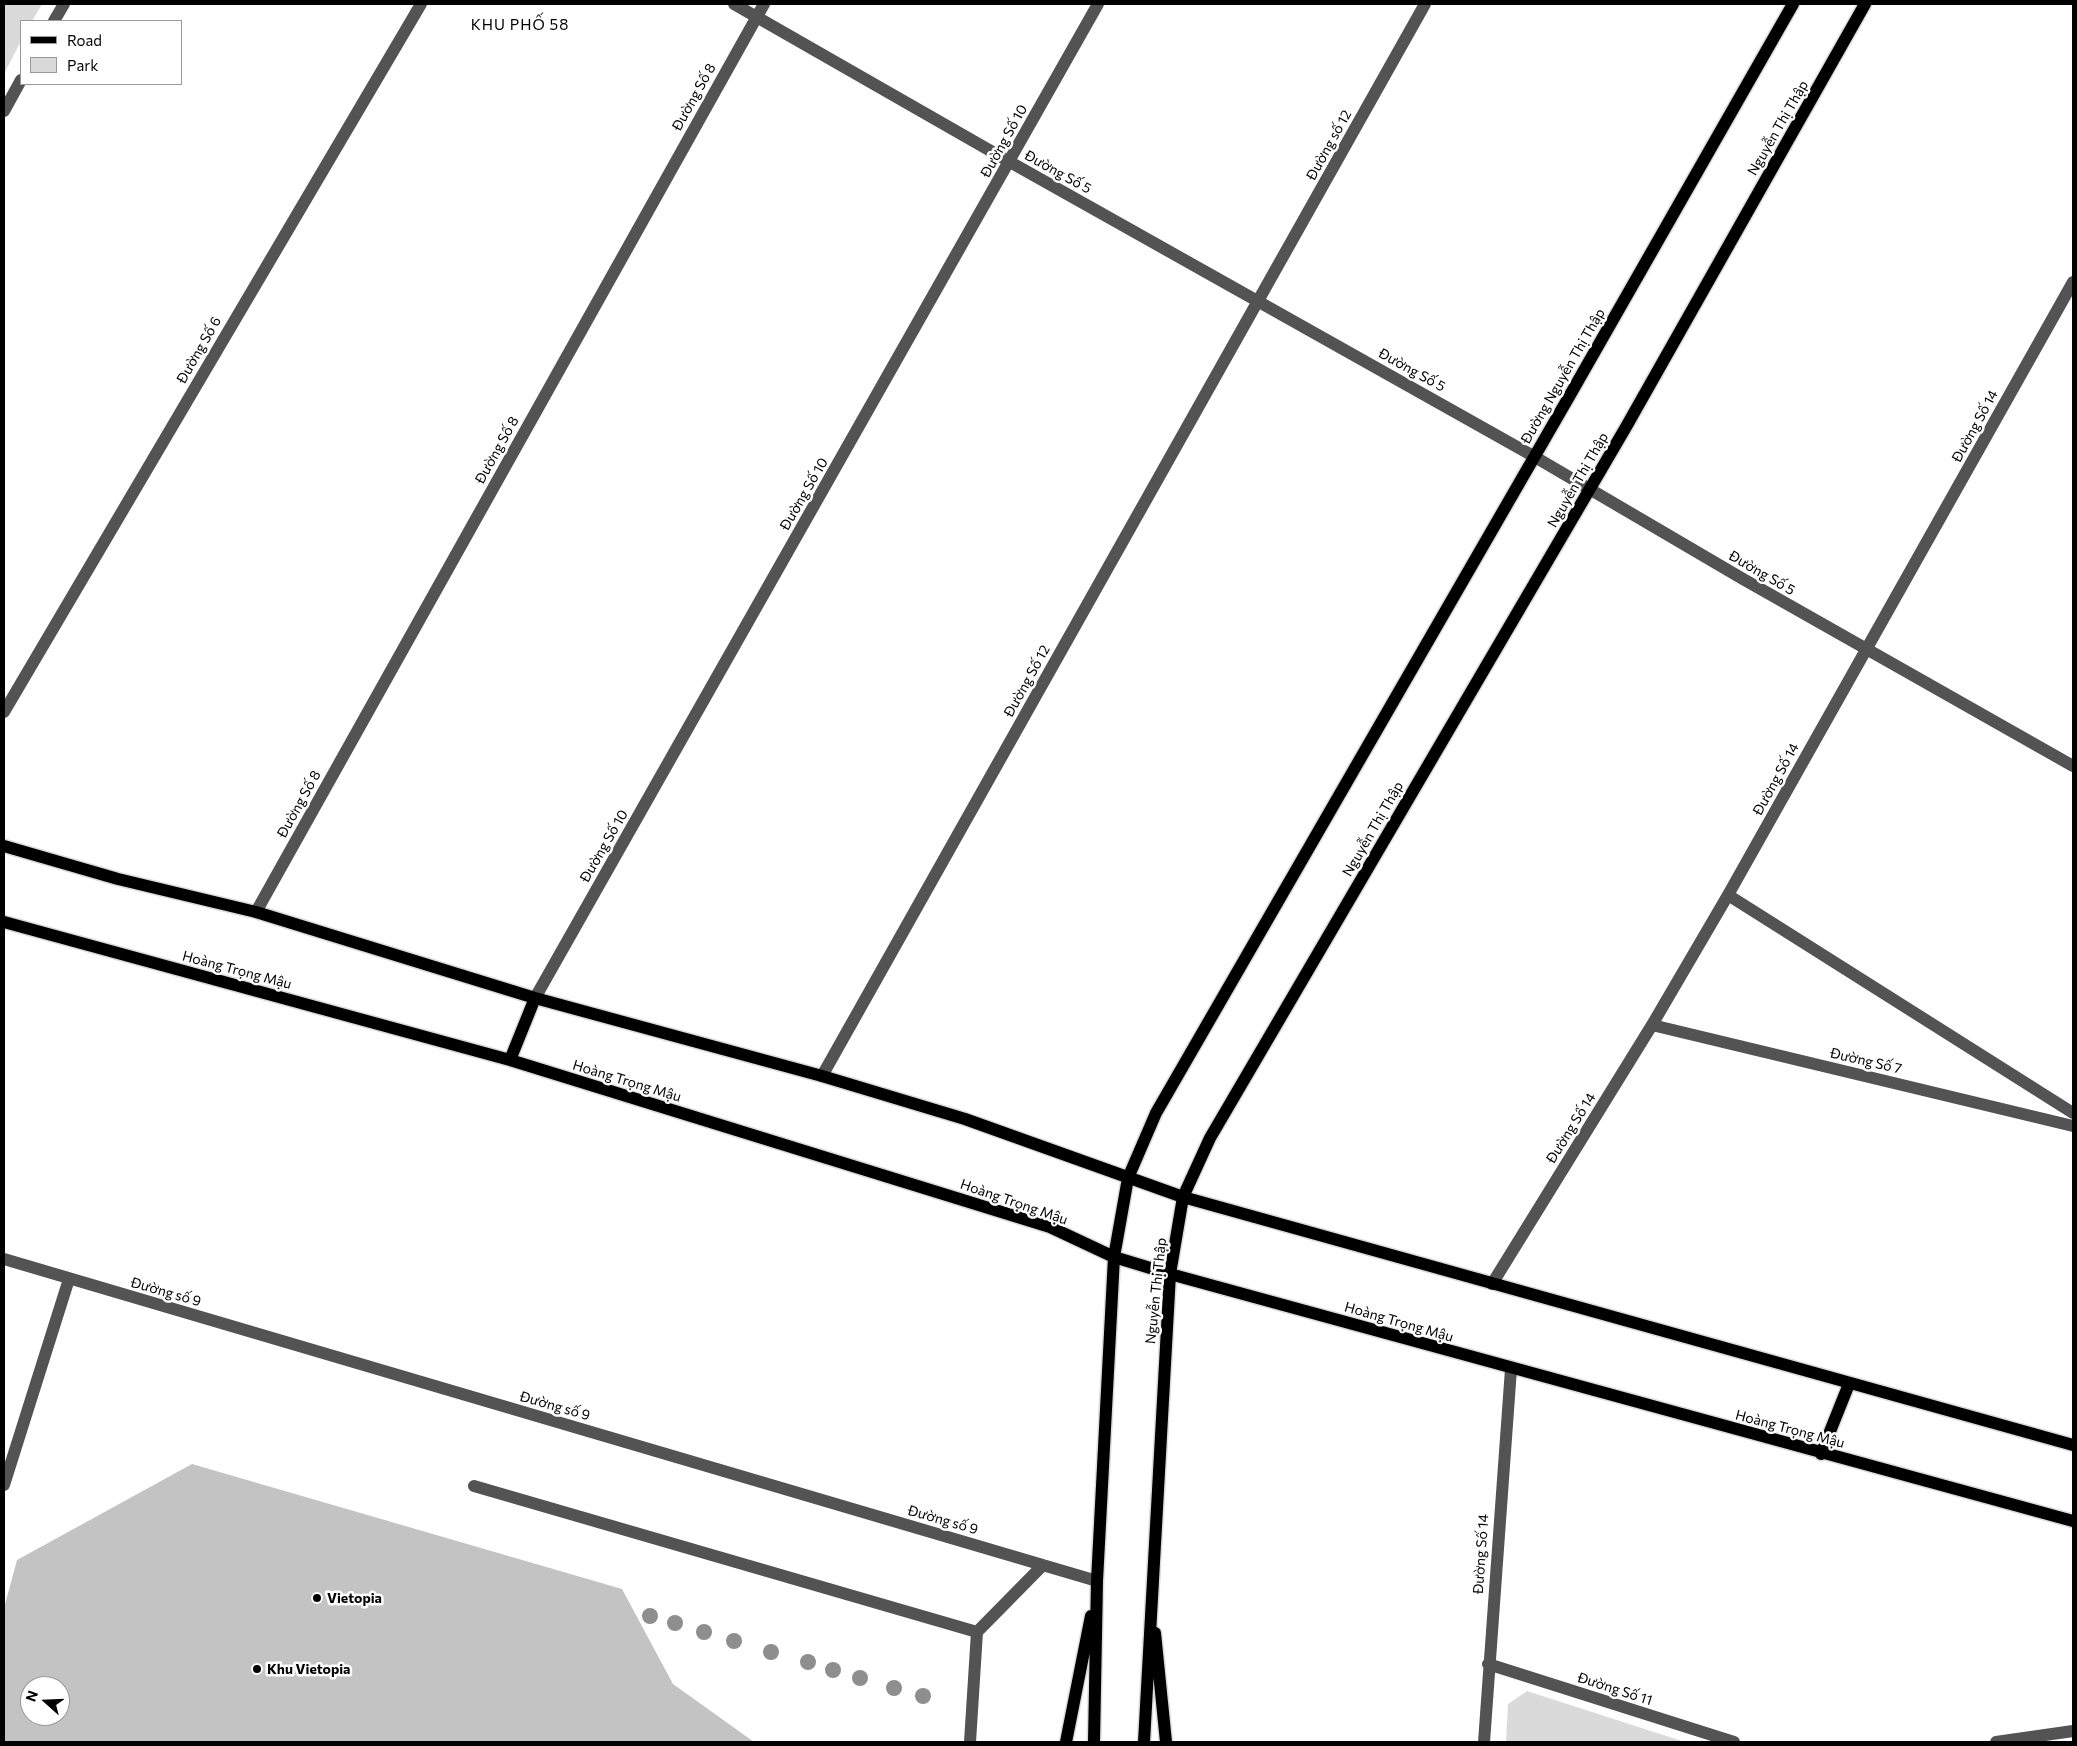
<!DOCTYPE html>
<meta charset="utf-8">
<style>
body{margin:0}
#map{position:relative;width:2077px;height:1746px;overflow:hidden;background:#fff;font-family:Commissioner,sans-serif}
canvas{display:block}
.frame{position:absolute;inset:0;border:5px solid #000;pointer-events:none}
.legend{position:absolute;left:20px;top:20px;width:162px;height:65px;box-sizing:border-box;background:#fff;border:1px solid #999;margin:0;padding:6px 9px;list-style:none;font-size:15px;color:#000}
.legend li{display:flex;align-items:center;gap:10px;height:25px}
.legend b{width:25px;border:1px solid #999}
.north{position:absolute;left:20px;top:1676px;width:50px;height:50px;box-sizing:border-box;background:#fff;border:1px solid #999;border-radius:50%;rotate:290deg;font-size:14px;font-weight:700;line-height:20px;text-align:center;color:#000}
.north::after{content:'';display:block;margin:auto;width:18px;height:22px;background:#000;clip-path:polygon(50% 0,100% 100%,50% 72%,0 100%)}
</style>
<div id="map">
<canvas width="2077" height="1746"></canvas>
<div class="frame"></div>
<ul class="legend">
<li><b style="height:6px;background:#000"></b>Road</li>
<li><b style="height:14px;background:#dadada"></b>Park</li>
</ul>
<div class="north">N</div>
</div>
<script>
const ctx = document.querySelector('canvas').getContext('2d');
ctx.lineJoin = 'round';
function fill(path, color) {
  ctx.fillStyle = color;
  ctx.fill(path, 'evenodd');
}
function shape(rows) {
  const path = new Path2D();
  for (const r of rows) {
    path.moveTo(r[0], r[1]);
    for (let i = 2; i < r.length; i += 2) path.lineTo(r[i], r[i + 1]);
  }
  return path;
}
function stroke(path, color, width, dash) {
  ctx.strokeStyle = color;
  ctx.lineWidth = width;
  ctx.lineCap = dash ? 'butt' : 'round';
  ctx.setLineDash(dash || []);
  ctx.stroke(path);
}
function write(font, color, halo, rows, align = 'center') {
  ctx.font = font + ' Commissioner,sans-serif';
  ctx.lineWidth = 5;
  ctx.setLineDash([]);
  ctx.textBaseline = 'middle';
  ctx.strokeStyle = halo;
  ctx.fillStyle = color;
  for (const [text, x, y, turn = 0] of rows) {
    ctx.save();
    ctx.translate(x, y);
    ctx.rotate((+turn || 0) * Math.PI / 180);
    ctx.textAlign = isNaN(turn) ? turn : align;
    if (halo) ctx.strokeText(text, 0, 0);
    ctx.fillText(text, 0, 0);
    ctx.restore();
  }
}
const green = shape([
 [4,4,42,4,32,21,21,21,21,41,4,74],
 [1527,1691,1685,1742,1506,1742,1508,1704]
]);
const building = shape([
 [192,1464,622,1589,673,1684,754,1742,4,1742,4,1608,17,1560],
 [30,1686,60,1686,60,1716,30,1716]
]);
const minor = shape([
 [734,4,1010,162,1535,457,1743,579,2073,766],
 [54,21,64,4],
 [4,111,21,80],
 [4,712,421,4],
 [1728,895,2073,1113],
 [256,912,764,4],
 [535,998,1098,4],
 [1652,1025,2073,1126],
 [822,1076,1425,4],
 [4,1259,1097,1581],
 [1492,1284,1652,1025,1728,895,2073,282],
 [4,1485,69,1279],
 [474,1486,977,1632,970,1742],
 [977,1632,1043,1565],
 [1488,1664,1734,1742],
 [1484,1742,1511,1369],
 [1996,1742,2073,1731]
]);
const major = shape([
 [4,846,118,879,256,912,535,998,822,1076,965,1119,1183,1197,2073,1445],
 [4,922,510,1060,1050,1227,1114,1257,1170,1274,2073,1521],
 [510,1060,535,998],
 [1821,1454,1849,1384],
 [1155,1633,1166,1742],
 [1066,1742,1091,1616],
 [1094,1742,1097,1581,1114,1257,1128,1178,1156,1113,1570,395,1793,4],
 [1144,1742,1170,1274,1183,1197,1210,1138,1626,427,1865,4]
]);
const trees = [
 [650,1616],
 [675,1623],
 [704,1632],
 [734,1641],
 [771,1652],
 [808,1662],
 [833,1670],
 [860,1678],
 [894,1688],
 [923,1696]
];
const markers = [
 [317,1598,5,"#000"],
 [257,1669,5,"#000"]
];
const streetNames = [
 ["Đường Số 8",694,97,-61],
 ["Nguyễn Thị Thập",1778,128,-60],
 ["Đường Số 10",1004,141,-61],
 ["Đường số 12",1329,145,-61],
 ["Đường Số 5",1058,172,29],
 ["Đường Số 6",199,350,-60],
 ["Đường Số 5",1412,370,29],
 ["Đường Nguyễn Thị Thập",1563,376,-60],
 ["Đường Số 14",1975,426,-61],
 ["Đường Số 8",497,450,-61],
 ["Nguyễn Thị Thập",1578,480,-60],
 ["Đường Số 10",804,494,-60],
 ["Đường Số 5",1762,573,30],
 ["Đường Số 12",1027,681,-61],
 ["Đường Số 14",1776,779,-61],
 ["Đường Số 8",299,804,-61],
 ["Nguyễn Thị Thập",1373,829,-60],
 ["Đường Số 10",604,846,-60],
 ["Hoàng Trọng Mậu",237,970,15],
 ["Đường Số 7",1866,1061,13],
 ["Hoàng Trọng Mậu",627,1081,17],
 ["Đường Số 14",1571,1128,-58],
 ["Hoàng Trọng Mậu",1014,1202,19],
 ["Nguyễn Thị Thập",1156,1291,-84],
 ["Đường số 9",166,1292,16],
 ["Hoàng Trọng Mậu",1399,1322,16],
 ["Đường số 9",555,1406,16],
 ["Hoàng Trọng Mậu",1790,1429,15],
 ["Đường số 9",943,1520,16],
 ["Đường Số 14",1481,1554,-86],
 ["Đường Số 11",1615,1689,18]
];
const poiNames = [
 ["Vietopia",327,1598],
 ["Khu Vietopia",267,1669]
];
const neighbourhoodNames = [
 ["KHU PHỐ 58",520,25]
];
fill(green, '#dadada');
fill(building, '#c3c3c3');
stroke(major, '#dbdbdb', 15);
stroke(minor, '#535353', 12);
stroke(major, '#000', 12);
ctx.fillStyle = '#8e8e8e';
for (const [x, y] of trees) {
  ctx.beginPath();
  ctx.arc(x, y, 8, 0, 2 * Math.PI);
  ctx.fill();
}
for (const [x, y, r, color] of markers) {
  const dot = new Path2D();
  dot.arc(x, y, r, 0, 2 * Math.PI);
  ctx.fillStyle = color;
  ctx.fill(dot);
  stroke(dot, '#fff', 2);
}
write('14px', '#000', '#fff', streetNames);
write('bold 14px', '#000', '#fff', poiNames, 'left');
ctx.letterSpacing = '1px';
write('15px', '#000', '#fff', neighbourhoodNames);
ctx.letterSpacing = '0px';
</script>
